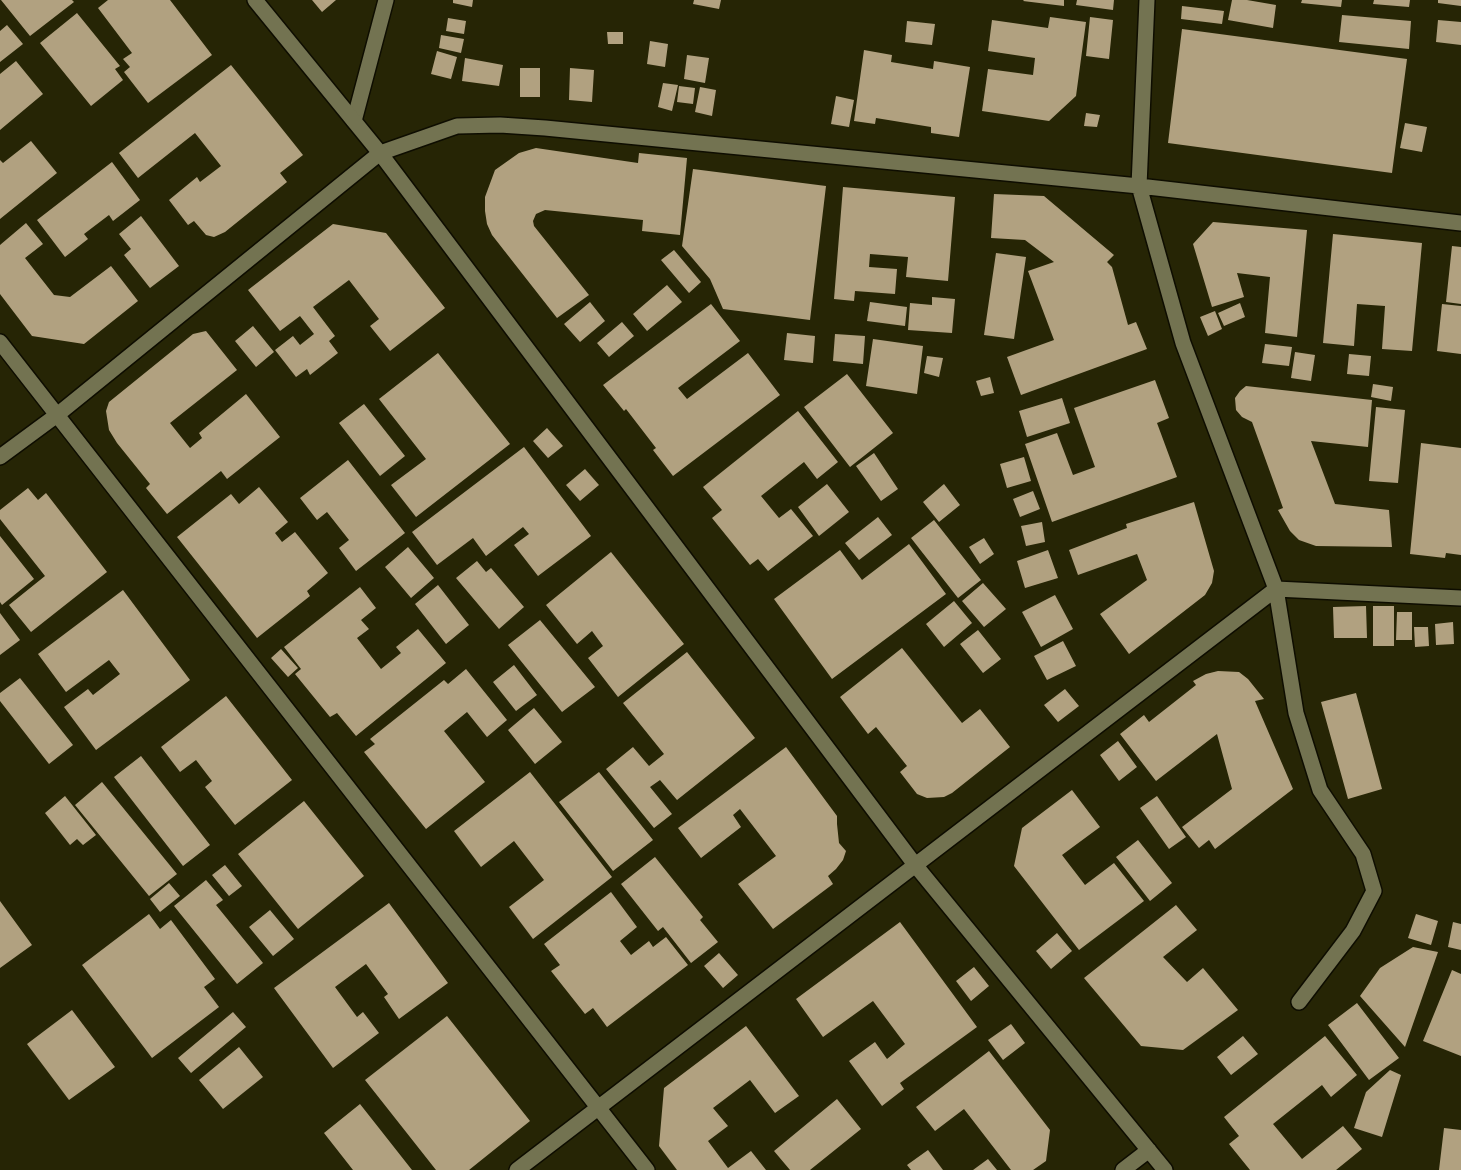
<!DOCTYPE html>
<style>
body{margin:0}
canvas{display:block;background:#262505}
</style>
<canvas width="1461" height="1170"></canvas>
<script>
const ctx = document.querySelector('canvas').getContext('2d');
ctx.lineJoin = 'round';
function fill(path, color) {
  ctx.fillStyle = color;
  ctx.fill(path, 'evenodd');
}
function shape(rows) {
  const path = new Path2D();
  for (const r of rows) {
    path.moveTo(r[0], r[1]);
    for (let i = 2; i < r.length; i += 2) path.lineTo(r[i], r[i + 1]);
  }
  return path;
}
function stroke(path, color, width, dash) {
  ctx.strokeStyle = color;
  ctx.lineWidth = width;
  ctx.lineCap = dash ? 'butt' : 'round';
  ctx.setLineDash(dash || []);
  ctx.stroke(path);
}
const building = shape([
 [1,0,72,0,74,2,30,36],
 [108,0,170,0,212,55,148,103,124,72,130,67,123,59,132,53,98,8],
 [312,0,336,0,322,12],
 [453,0,473,0,472,7,453,3],
 [694,0,721,0,719,9,693,4],
 [1024,0,1064,0,1064,6,1023,1],
 [1077,0,1114,0,1113,10,1076,5],
 [1232,0,1247,0,1276,5,1273,28,1228,20],
 [1302,0,1342,0,1341,7,1301,3],
 [1374,0,1410,0,1409,7,1373,4],
 [1438,0,1461,0,1461,6,1438,3],
 [1182,6,1224,11,1222,24,1181,19],
 [77,13,120,66,115,69,123,80,91,106,40,43],
 [1342,15,1411,21,1409,49,1339,42],
 [1050,17,1086,22,1076,96,1049,121,982,111,988,69,1033,75,1035,58,988,51,992,20,1048,28],
 [1090,17,1113,20,1109,59,1086,56],
 [448,18,466,21,464,34,446,31],
 [1438,20,1461,22,1461,45,1436,42],
 [907,21,935,24,932,45,905,42],
 [7,25,23,44,0,62,0,31],
 [1182,29,1407,59,1392,173,1168,143],
 [607,32,623,32,623,44,608,44],
 [441,35,464,39,461,53,439,48],
 [650,41,668,44,665,67,647,64],
 [864,50,892,55,891,62,933,69,934,61,970,67,959,137,931,133,931,127,876,118,875,124,854,121],
 [437,51,457,57,451,79,431,74],
 [687,55,709,58,705,83,684,79],
 [465,58,503,65,499,86,462,81],
 [16,61,43,94,0,130,0,74],
 [231,65,303,155,280,173,287,182,225,232,214,237,206,235,194,221,188,225,169,200,197,177,200,182,221,166,195,133,138,178,119,153],
 [520,68,540,68,540,97,520,97],
 [570,68,594,70,592,102,569,100],
 [663,83,678,85,672,111,658,107],
 [679,86,695,88,693,104,677,102],
 [700,87,716,90,712,116,695,112],
 [836,96,854,100,849,127,831,124],
 [1086,113,1100,115,1097,127,1084,126],
 [1405,123,1427,127,1422,152,1400,148],
 [31,141,57,173,0,219,0,160,3,163],
 [536,148,638,163,639,153,687,158,680,235,642,231,643,220,545,210,536,214,533,221,534,226,589,295,557,318,492,235,487,224,485,211,485,197,495,170,519,153],
 [112,162,140,200,113,221,109,215,84,234,88,239,65,257,37,220],
 [693,169,826,186,810,320,723,309,710,279,682,246],
 [843,187,955,197,948,281,906,277,908,257,870,254,869,267,897,269,895,294,855,291,854,301,834,299],
 [994,194,1044,196,1114,255,1107,262,1112,267,1128,325,1136,322,1147,349,1021,395,1007,357,1054,340,1028,271,1054,262,1025,240,991,238],
 [141,216,179,266,150,288,124,255,131,249,119,234],
 [1213,222,1307,230,1297,337,1265,333,1270,277,1237,273,1244,297,1212,307,1193,244],
 [26,223,43,244,25,258,54,295,70,297,111,266,138,301,84,344,32,336,0,294,0,245],
 [333,224,386,233,445,308,390,351,370,326,379,319,349,280,313,307,335,336,329,341,338,353,310,375,307,369,296,377,275,350,293,336,300,345,314,334,300,316,280,331,248,290],
 [1333,234,1422,243,1412,351,1382,349,1385,306,1357,304,1354,346,1323,343],
 [1452,246,1461,247,1461,304,1446,302],
 [674,250,701,282,689,293,661,260],
 [996,253,1026,257,1014,339,984,335],
 [667,285,682,302,647,331,633,314],
 [932,297,955,299,952,333,908,330,910,303,932,305],
 [590,302,605,321,580,342,564,324],
 [870,302,907,307,905,326,867,321],
 [1240,303,1245,317,1224,326,1218,313],
 [711,304,740,341,678,388,687,399,748,353,780,395,673,476,653,450,656,448,626,409,624,411,603,385],
 [1442,304,1461,306,1461,354,1437,351],
 [1215,311,1222,329,1208,336,1200,317],
 [622,322,634,336,609,357,597,343],
 [253,326,274,352,256,367,235,341],
 [206,331,237,370,170,423,190,448,202,438,199,433,246,394,280,437,227,479,221,471,167,514,146,488,150,484,117,443,109,430,106,411,109,402,193,334],
 [787,333,815,336,813,363,784,360],
 [835,334,865,336,863,364,833,361],
 [873,339,923,346,917,394,866,386],
 [1265,344,1292,347,1289,366,1262,363],
 [1295,352,1315,355,1311,381,1291,378],
 [438,353,510,444,416,517,391,485,426,459,379,399],
 [1349,354,1371,356,1369,376,1347,374],
 [927,356,943,358,939,377,924,373],
 [847,374,893,433,850,467,804,407],
 [990,377,994,393,981,396,976,381],
 [1155,380,1169,418,1157,423,1177,477,1052,522,1025,444,1057,433,1073,475,1095,467,1074,408],
 [1373,384,1393,387,1391,401,1371,397],
 [1246,386,1372,400,1368,447,1311,441,1335,504,1389,510,1392,547,1316,546,1299,540,1290,531,1278,510,1283,508,1252,422,1242,417,1236,410,1235,398,1240,391],
 [1062,398,1070,423,1027,437,1019,411],
 [364,404,405,456,380,476,339,423],
 [1376,407,1405,410,1398,483,1369,481],
 [798,411,838,462,817,479,804,462,761,496,779,518,791,509,813,536,768,571,758,559,750,565,712,518,722,510,703,487],
 [547,428,563,446,548,458,533,441],
 [1421,443,1461,448,1461,555,1446,553,1445,558,1410,554],
 [524,447,591,536,538,576,514,545,529,534,523,527,486,556,473,538,437,565,412,532],
 [874,453,898,489,881,501,856,466],
 [1024,457,1031,481,1007,488,1000,464],
 [348,460,405,533,356,571,339,548,349,540,327,512,317,520,300,498],
 [585,469,599,485,580,501,566,485],
 [827,484,849,512,819,536,798,507],
 [944,484,960,505,939,522,923,502],
 [259,487,288,522,275,533,282,542,295,532,328,573,307,591,310,596,257,638,177,537,231,494,239,504],
 [28,488,38,500,46,493,107,572,31,632,9,605,45,576,0,519,0,510],
 [1033,491,1040,509,1020,517,1013,499],
 [1194,502,1214,571,1212,583,1205,595,1129,654,1100,614,1147,580,1137,554,1078,575,1069,550,1127,528,1126,524],
 [878,517,892,535,859,560,845,543],
 [934,520,981,580,958,598,911,538],
 [1042,522,1045,542,1026,546,1021,526],
 [0,536,34,579,2,605,0,602],
 [984,538,994,554,980,564,969,547],
 [909,544,946,594,832,679,774,599,840,550,862,580],
 [408,547,434,578,411,598,385,567],
 [1048,550,1058,578,1025,588,1017,561],
 [611,552,684,644,618,697,588,658,603,646,592,631,577,644,546,605],
 [477,561,486,572,491,568,524,607,499,629,456,578],
 [983,583,1006,609,984,627,962,601],
 [438,585,469,625,446,644,415,604],
 [360,587,376,608,361,620,369,629,357,638,381,669,401,653,396,647,418,629,446,663,356,736,337,713,330,717,295,674,301,669,284,647],
 [123,590,190,680,96,750,64,707,88,689,93,695,120,674,109,660,66,692,38,654],
 [1055,595,1073,629,1041,647,1022,612],
 [954,601,972,623,944,647,926,624],
 [1366,606,1367,638,1334,638,1333,607],
 [1373,606,1394,606,1394,646,1373,646],
 [1397,612,1412,612,1412,640,1396,640],
 [0,613,20,640,0,655],
 [540,620,595,687,562,712,508,645],
 [1453,622,1454,644,1436,645,1435,624],
 [1414,627,1428,627,1429,646,1415,647],
 [978,630,1001,659,983,673,960,644],
 [1063,641,1076,666,1047,680,1034,656],
 [902,648,962,723,980,709,1010,747,952,793,944,797,927,798,917,794,900,772,907,766,876,727,868,734,840,697],
 [281,649,298,668,288,677,271,658],
 [687,652,755,738,677,800,660,780,650,787,672,814,654,828,606,769,633,747,649,766,664,754,623,703],
 [514,665,537,695,516,711,493,682],
 [466,669,507,720,487,737,467,712,444,731,485,782,426,829,364,752,375,744,370,739,444,680,448,684],
 [1218,671,1239,672,1248,679,1264,699,1255,701,1293,789,1215,849,1209,840,1199,848,1182,827,1232,789,1217,734,1156,781,1120,734,1144,715,1149,722,1196,685,1193,681,1206,674],
 [20,678,73,745,49,764,0,701,0,693],
 [1065,689,1079,706,1058,722,1044,705],
 [1356,693,1382,789,1348,799,1321,702],
 [226,696,292,780,235,825,205,787,212,781,196,760,180,772,161,747],
 [534,708,562,742,535,764,508,730],
 [1118,741,1137,767,1119,781,1100,755],
 [786,747,837,816,837,824,839,843,846,851,843,860,836,869,828,876,833,884,773,929,738,884,776,856,740,809,733,815,741,827,701,858,678,828],
 [141,756,210,845,183,866,114,777],
 [530,772,612,877,533,939,509,907,544,880,514,841,481,867,454,831],
 [599,772,653,840,613,871,559,802],
 [102,782,177,874,149,896,75,805],
 [1072,790,1100,827,1062,855,1085,885,1114,863,1144,901,1079,950,1014,866,1022,828],
 [65,796,96,835,83,845,77,839,70,845,45,813],
 [1157,796,1186,837,1169,849,1140,808],
 [304,801,364,876,298,929,238,854],
 [1138,840,1172,883,1150,901,1116,857],
 [655,857,703,917,700,920,718,942,691,963,663,927,658,931,621,884],
 [225,865,242,886,229,896,212,875],
 [206,880,223,900,216,905,263,963,237,984,174,906],
 [169,883,180,896,160,912,150,899],
 [611,892,637,927,620,941,631,955,649,941,653,947,666,937,688,965,607,1027,593,1008,585,1014,551,971,560,965,544,944],
 [0,901,32,945,0,968],
 [389,903,448,983,399,1019,384,997,388,994,366,964,335,987,357,1017,363,1012,379,1033,333,1068,274,988],
 [1176,905,1197,930,1163,957,1187,982,1203,968,1238,1010,1183,1050,1141,1046,1084,978],
 [270,910,294,939,273,956,249,927],
 [149,914,160,929,171,920,215,979,204,987,219,1007,152,1058,82,965],
 [1416,914,1438,921,1431,945,1408,938],
 [900,922,977,1027,900,1083,904,1089,882,1106,849,1061,875,1042,887,1059,905,1044,873,1001,823,1037,796,999],
 [1453,922,1461,924,1461,950,1448,947],
 [1057,933,1072,951,1051,969,1036,951],
 [1413,947,1438,952,1405,1047,1360,996,1380,968],
 [719,953,738,975,723,988,704,966],
 [974,967,989,986,971,1001,956,981],
 [1452,970,1461,974,1461,1056,1423,1041],
 [1357,1003,1399,1058,1369,1080,1328,1025],
 [72,1010,115,1067,69,1100,27,1044],
 [233,1012,246,1027,191,1073,178,1058],
 [447,1016,530,1121,469,1170,436,1170,365,1080],
 [1011,1024,1025,1043,1003,1060,988,1040],
 [746,1026,799,1096,775,1113,750,1080,713,1108,728,1126,708,1141,728,1168,751,1151,766,1170,677,1170,659,1146,664,1088],
 [1243,1036,1258,1054,1231,1075,1217,1057],
 [1325,1036,1357,1075,1331,1097,1322,1085,1273,1124,1302,1159,1343,1126,1362,1149,1336,1170,1250,1170,1229,1144,1239,1136,1224,1117],
 [239,1047,263,1077,223,1109,199,1080],
 [989,1051,1050,1130,1046,1161,1033,1170,1011,1170,964,1109,935,1131,916,1107],
 [1390,1070,1401,1075,1382,1137,1354,1128,1366,1092],
 [837,1099,861,1129,810,1170,790,1170,774,1151],
 [360,1104,412,1170,353,1170,324,1133],
 [1444,1128,1461,1130,1461,1170,1439,1170],
 [928,1150,943,1170,911,1170,907,1165],
 [988,1159,997,1170,973,1170]
]);
const service = shape([
 [354,121,386,0]
]);
const minor = shape([
 [255,0,380,153,916,866,1165,1170],
 [1147,0,1139,186,1183,343,1276,589,1296,713,1320,790,1363,854,1374,891,1353,931,1299,1002],
 [0,342,647,1170],
 [0,457,57,415,380,153,457,126,500,125,545,128,1139,186,1461,223],
 [517,1170,1276,589,1461,598],
 [1123,1170,1149,1150]
]);
fill(building, '#b1a180');
stroke(service, '#0e0d00', 18);
stroke(minor, '#0e0d00', 18);
stroke(service, '#737351', 15);
stroke(minor, '#737351', 15);
</script>
